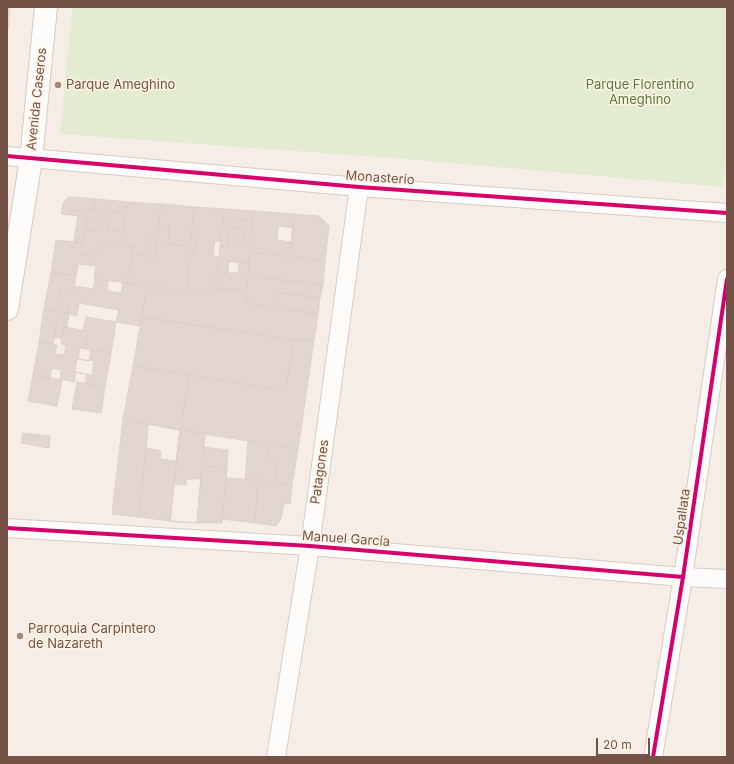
<!DOCTYPE html>
<meta charset="utf-8">
<style>
body{margin:0}
#map{position:relative;width:734px;height:764px;overflow:hidden;background:#f6eee6;font-family:Inter,sans-serif}
canvas{display:block}
.frame{position:absolute;inset:0;border:8px solid #745246;pointer-events:none}
.scale{position:absolute;left:596px;top:738px;width:54px;height:18px;box-sizing:border-box;border:2px solid #745246;border-top:0;padding-left:5px;font-size:12px;line-height:14px;white-space:nowrap;color:#745246;-webkit-text-stroke:3px #fff3e6;paint-order:stroke}
</style>
<div id="map">
<canvas width="734" height="764"></canvas>
<div class="frame"></div>
<div class="scale">20 m</div>
</div>
<script>
const ctx = document.querySelector('canvas').getContext('2d');
ctx.lineJoin = 'round';
function fill(path, color) {
  ctx.fillStyle = color;
  ctx.fill(path, 'evenodd');
}
function shape(rows) {
  const path = new Path2D();
  for (const r of rows) {
    path.moveTo(r[0], r[1]);
    for (let i = 2; i < r.length; i += 2) path.lineTo(r[i], r[i + 1]);
  }
  return path;
}
function stroke(path, color, width, dash) {
  ctx.strokeStyle = color;
  ctx.lineWidth = width;
  ctx.lineCap = dash ? 'butt' : 'round';
  ctx.setLineDash(dash || []);
  ctx.stroke(path);
}
function write(font, color, halo, rows, align = 'center') {
  ctx.font = font + ' Inter,sans-serif';
  ctx.lineWidth = 3;
  ctx.setLineDash([]);
  ctx.textBaseline = 'middle';
  ctx.strokeStyle = halo;
  ctx.fillStyle = color;
  for (const [text, x, y, turn = 0] of rows) {
    ctx.save();
    ctx.translate(x, y);
    ctx.rotate((+turn || 0) * Math.PI / 180);
    ctx.textAlign = isNaN(turn) ? turn : align;
    if (halo) ctx.strokeText(text, 0, 0);
    ctx.fillText(text, 0, 0);
    ctx.restore();
  }
}
const green = shape([
 [72,7,727,7,727,151,723,187,405,159,60,134]
]);
const building = shape([
 [7,7,10,7,8,30,7,30,7,7],
 [69,197,95,199,93,210,83,209,83,211,72,210,71,215,61,214,63,203,69,197],
 [95,199,128,202,127,206,123,206,122,212,100,211,93,210,95,199],
 [128,202,161,204,157,240,148,239,148,244,156,244,156,257,132,254,133,247,121,246,128,202],
 [161,204,194,207,190,246,168,244,169,227,159,226,161,204],
 [123,206,127,206,123,232,108,230,109,224,102,224,103,218,99,218,100,211,122,212,123,206],
 [194,207,224,209,220,241,215,241,213,257,218,257,213,295,186,291,190,255,194,256,195,240,191,240,194,207],
 [83,209,88,209,87,216,82,216,83,209],
 [88,209,100,211,99,218,103,218,102,224,109,224,108,230,123,232,121,246,100,244,98,256,81,255,85,229,98,231,100,222,86,220,88,209],
 [224,209,253,211,252,221,223,218,224,209],
 [72,210,83,211,82,216,71,215,72,210],
 [253,211,294,214,290,256,250,252,253,211],
 [294,214,319,216,329,226,325,261,290,256,294,214],
 [78,215,87,216,83,243,74,242,78,215],
 [223,218,252,221,251,235,245,234,245,229,230,228,227,247,220,246,223,218],
 [86,220,100,222,98,231,85,229,86,220],
 [159,226,169,227,168,244,190,246,191,240,195,240,194,256,190,255,186,291,127,283,132,254,156,257,156,244,148,244,148,239,157,240,159,226],
 [278,226,293,228,291,242,277,240,278,226],
 [230,228,245,229,244,241,228,239,230,228],
 [245,234,251,235,249,263,228,261,228,273,217,272,220,246,227,247,228,239,244,241,245,234],
 [56,240,83,243,81,255,98,256,100,244,133,247,127,283,94,279,96,266,78,264,76,276,51,273,56,240],
 [250,252,325,261,323,285,248,276,250,252],
 [228,261,249,263,246,291,215,288,217,272,228,273,228,261],
 [228,261,239,262,238,273,228,273,228,261],
 [51,273,76,276,73,292,60,290,57,303,69,305,67,313,44,309,51,273],
 [248,276,323,285,320,298,275,292,274,307,245,303,248,276],
 [95,279,108,281,107,291,121,293,123,282,147,287,140,326,116,322,119,310,79,303,77,316,67,313,69,305,57,303,60,290,73,292,75,286,93,289,95,279],
 [147,287,213,295,215,288,246,291,245,303,318,314,314,340,294,340,142,317,147,287],
 [275,292,320,298,318,314,274,307,275,292],
 [44,309,69,314,67,327,64,327,65,322,57,321,53,344,39,342,44,309],
 [86,317,116,322,111,353,85,349,88,331,83,330,86,317],
 [142,317,294,340,285,391,133,366,142,317],
 [57,321,65,322,62,339,54,337,57,321],
 [64,327,88,331,85,349,61,344,64,327],
 [294,340,314,340,298,449,180,430,189,375,285,391,294,340],
 [39,342,57,345,55,354,64,355,66,345,80,348,78,359,89,361,91,350,111,353,105,387,85,383,87,374,76,372,74,382,60,379,61,370,52,368,50,377,33,375,39,342],
 [77,359,94,361,92,375,75,372,77,359],
 [133,366,189,375,180,430,123,419,133,366],
 [33,375,62,380,57,406,28,401,33,375],
 [77,382,105,387,101,413,72,409,77,382],
 [123,419,148,424,139,517,112,514,123,419],
 [148,424,180,430,170,521,139,517,148,424],
 [148,424,180,430,176,461,160,459,161,451,146,448,148,424],
 [180,430,205,434,197,523,170,521,180,430],
 [23,433,50,436,49,448,21,443,23,433],
 [248,441,270,444,267,459,278,462,274,483,245,480,248,441],
 [270,444,298,449,292,485,274,483,278,462,267,459,270,444],
 [203,447,228,450,227,468,202,466,203,447],
 [202,466,227,468,222,523,197,523,202,466],
 [226,478,258,480,255,523,222,519,226,478],
 [186,479,201,479,197,523,170,521,174,484,186,485,186,479],
 [258,480,292,485,290,504,284,503,281,519,276,526,255,523,258,480]
]);
const street = shape([
 [7,156,359,187,727,213],
 [7,528,310,546,683,577,727,579],
 [276,757,310,546,359,187],
 [653,757,683,577,727,279]
]);
const secondary = shape([
 [7,309,31,159,46,7]
]);
const cycleway = shape([
 [7,156,359,187,727,213],
 [7,528,310,546,683,577],
 [653,757,683,577,727,279]
]);
const markers = [
 [58,85,4,"#a2897e"],
 [20,636,4,"#a2897e"]
];
const poiNames = [
 ["Parque Ameghino",66,85],
 ["Parroquia Carpintero",28,629],
 ["de Nazareth",28,644]
];
const parkNames = [
 ["Parque Florentino",640,85],
 ["Ameghino",640,100]
];
const streetNames = [
 ["Avenida Caseros",37,99,-84],
 ["Monasterio",380,178,4],
 ["Patagones",320,472,-82],
 ["Uspallata",682,517,-82],
 ["Manuel García",346,539,4]
];
fill(green, '#e3ecd0');
fill(building, '#e2d6ce');
stroke(building, '#dfd0c8', 1);
stroke(street, '#d7cbc4', 20);
stroke(secondary, '#d6cac3', 24);
stroke(street, '#fefcfb', 18);
stroke(secondary, '#fefcfb', 22);
stroke(cycleway, '#d6006c', 4);
for (const [x, y, r, color] of markers) {
  const dot = new Path2D();
  dot.arc(x, y, r, 0, 2 * Math.PI);
  ctx.fillStyle = color;
  ctx.fill(dot);
  stroke(dot, '#fff3e6', 1.5);
}
write('13px', '#745246', '#fff3e6', poiNames, 'left');
write('13px', '#557a3e', '#fff3e6', parkNames);
write('13px', '#745246', '#fff3e6', streetNames);
</script>
